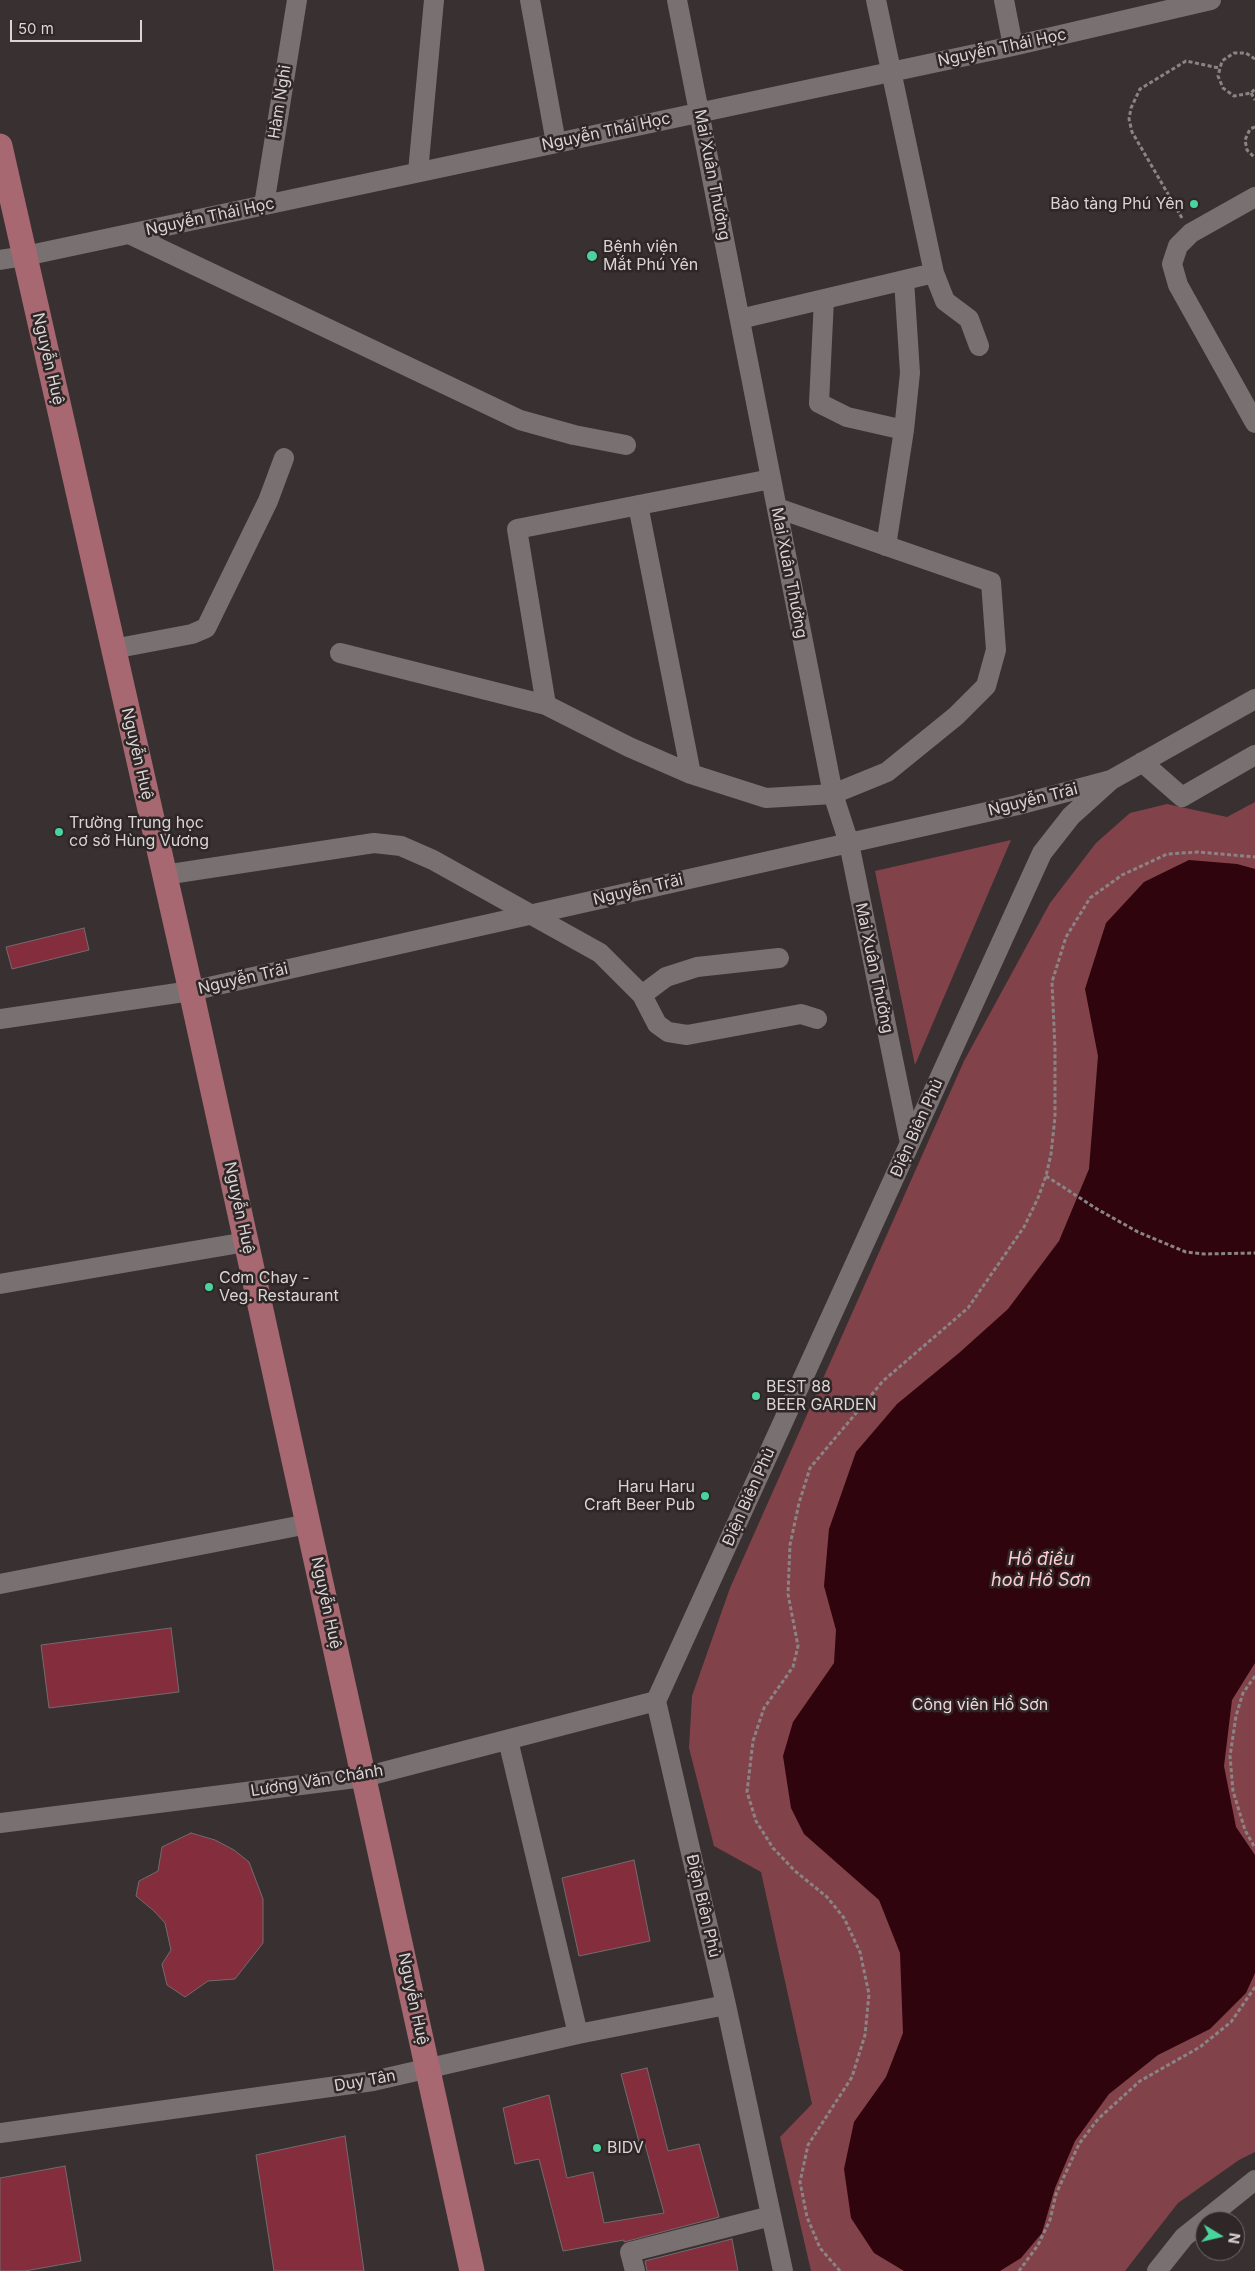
<!DOCTYPE html>
<meta charset="utf-8">
<style>
body{margin:0}
#map{position:relative;width:1255px;height:2271px;overflow:hidden;background:#383031;font-family:Inter,sans-serif}
canvas{display:block}
.north{position:absolute;left:1195px;top:2211px;width:50px;height:50px;box-sizing:border-box;background:#2e2627;border:1px solid #736c6d;border-radius:50%;rotate:99deg;font-size:14px;font-weight:700;line-height:20px;text-align:center;color:#dad5d5}
.north::after{content:'';display:block;margin:auto;width:18px;height:22px;background:#49d49d;clip-path:polygon(50% 0,100% 100%,50% 72%,0 100%)}
.scale{position:absolute;left:10px;top:20px;width:132px;height:22px;box-sizing:border-box;border:2px solid #dad5d5;border-top:0;padding-left:6px;font-size:15px;line-height:18px;white-space:nowrap;color:#dad5d5;-webkit-text-stroke:4px #2e2627;paint-order:stroke}
</style>
<div id="map">
<canvas width="1255" height="2271"></canvas>
<div class="north">N</div>
<div class="scale">50 m</div>
</div>
<script>
const ctx = document.querySelector('canvas').getContext('2d');
ctx.lineJoin = 'round';
function fill(path, color) {
  ctx.fillStyle = color;
  ctx.fill(path, 'evenodd');
}
function shape(rows) {
  const path = new Path2D();
  for (const r of rows) {
    path.moveTo(r[0], r[1]);
    for (let i = 2; i < r.length; i += 2) path.lineTo(r[i], r[i + 1]);
  }
  return path;
}
function stroke(path, color, width, dash) {
  ctx.strokeStyle = color;
  ctx.lineWidth = width;
  ctx.lineCap = dash ? 'butt' : 'round';
  ctx.setLineDash(dash || []);
  ctx.stroke(path);
}
function write(font, color, halo, rows, align = 'center') {
  ctx.font = font + ' Inter,sans-serif';
  ctx.lineWidth = 5;
  ctx.setLineDash([]);
  ctx.textBaseline = 'middle';
  ctx.strokeStyle = halo;
  ctx.fillStyle = color;
  for (const [text, x, y, turn = 0] of rows) {
    ctx.save();
    ctx.translate(x, y);
    ctx.rotate((+turn || 0) * Math.PI / 180);
    ctx.textAlign = isNaN(turn) ? turn : align;
    if (halo) ctx.strokeText(text, 0, 0);
    ctx.fillText(text, 0, 0);
    ctx.restore();
  }
}
const green = shape([
 [1255,802,1255,2152,1239,2160,1178,2203,1125,2271,811,2271,780,2137,812,2104,761,1872,714,1846,689,1748,692,1696,730,1588,964,1061,1050,903,1096,843,1130,813,1167,804,1227,817],
 [1011,840,915,1065,875,871]
]);
const water = shape([
 [1189,860,1237,864,1255,869,1255,1663,1232,1700,1224,1766,1236,1827,1255,1855,1255,1973,1246,1993,1210,2029,1158,2055,1109,2094,1075,2141,1055,2188,1042,2233,1021,2258,1000,2271,904,2271,874,2253,851,2218,844,2169,854,2122,886,2077,903,2033,900,1953,879,1900,804,1834,791,1808,783,1756,793,1722,834,1663,836,1630,824,1586,829,1529,856,1452,897,1404,959,1353,1008,1309,1059,1241,1089,1169,1098,1056,1085,989,1106,923,1144,882]
]);
const building = shape([
 [84,928,89,950,12,969,6,947,84,928],
 [171,1628,179,1692,49,1708,41,1645,171,1628],
 [191,1833,215,1840,234,1850,249,1862,263,1899,263,1943,235,1979,208,1981,185,1997,167,1985,162,1964,171,1950,165,1923,154,1911,136,1896,139,1881,158,1871,162,1847,191,1833],
 [634,1860,650,1941,579,1956,562,1878,634,1860],
 [647,2068,668,2151,699,2144,719,2217,624,2242,624,2240,563,2251,539,2159,515,2164,503,2108,549,2095,567,2178,593,2172,604,2223,664,2213,644,2141,639,2142,621,2074,647,2068],
 [345,2136,364,2271,274,2271,256,2155,345,2136],
 [65,2166,81,2261,25,2271,0,2271,0,2178,65,2166],
 [732,2239,738,2271,647,2271,645,2261,732,2239]
]);
const path = shape([
 [1255,59,1246,53,1234,53,1222,61,1218,76,1223,88,1234,96,1251,93,1255,89],
 [1251,93,1255,100],
 [1255,127,1250,129,1245,140,1247,150,1255,158],
 [1182,218,1132,132,1129,119,1131,108,1140,89,1186,61,1219,68],
 [1046,1176,1097,1209,1138,1232,1186,1252,1205,1254,1255,1253],
 [1255,1676,1243,1693,1236,1716,1230,1756,1233,1791,1245,1830,1255,1848],
 [840,2271,820,2248,807,2217,800,2182,808,2145,852,2077,865,2035,869,1994,860,1952,844,1918,827,1897,795,1871,773,1848,756,1821,747,1792,753,1741,764,1708,793,1667,798,1646,788,1594,790,1545,799,1503,810,1468,883,1381,968,1308,1024,1227,1038,1198,1046,1176,1051,1154,1055,1117,1055,1049,1052,982,1066,937,1090,898,1122,875,1167,854,1198,852,1255,857],
 [1019,2271,1038,2245,1050,2220,1056,2194,1079,2144,1098,2119,1140,2081,1200,2047,1231,2022,1255,1987]
]);
const minor = shape([
 [530,0,556,143],
 [677,0,833,794,849,843,910,1143],
 [876,0,934,273,945,301,969,319,979,346],
 [1004,0,1013,46],
 [418,172,434,0],
 [1255,197,1191,233,1178,246,1172,264,1178,285,1255,423],
 [264,205,297,0],
 [129,234,520,420,574,435,626,445],
 [0,260,25,256,1013,46,1211,0],
 [824,299,819,403,847,417,904,430,910,373,904,280],
 [740,319,934,273],
 [771,479,517,529,546,705,629,747,691,774,766,798,833,794,887,772,956,716,986,686,996,650,991,582,777,508],
 [638,505,691,774],
 [886,546,904,430],
 [113,649,192,634,206,628,268,501,284,458],
 [340,653,546,705],
 [1142,762,1182,797,1255,755],
 [164,875,374,843,401,846,433,860,600,953,642,995,657,1024,668,1032,687,1035,801,1014,817,1019],
 [642,995,666,977,697,967,779,958],
 [0,1019,191,991,1018,805,1111,780,1255,699],
 [0,1284,246,1242],
 [0,1584,308,1524],
 [508,1740,578,2034],
 [0,1823,364,1777,656,1701],
 [0,2133,373,2081,578,2034,726,2005],
 [635,2271,630,2252,771,2216],
 [783,2271,726,2005,656,1701,1042,853,1071,816,1111,780],
 [1157,2271,1184,2237,1255,2180]
]);
const major = shape([
 [0,146,191,991,472,2271]
]);
const markers = [
 [1194,204,5,"#49d49d"],
 [592,256,6,"#49d49d"],
 [59,832,5,"#49d49d"],
 [209,1287,5,"#49d49d"],
 [756,1396,5,"#49d49d"],
 [705,1496,5,"#49d49d"],
 [597,2148,5,"#49d49d"]
];
const streetNames = [
 ["Nguyễn Thái Học",1002,48,-12],
 ["Hàm Nghi",280,102,-81],
 ["Nguyễn Thái Học",606,132,-12],
 ["Mai Xuân Thưởng",712,175,79],
 ["Nguyễn Thái Học",210,217,-12],
 ["Nguyễn Huệ",48,359,77],
 ["Mai Xuân Thưởng",789,573,79],
 ["Nguyễn Huệ",137,754,77],
 ["Nguyễn Trãi",1033,800,-14],
 ["Nguyễn Trãi",638,890,-13],
 ["Mai Xuân Thưởng",874,968,78],
 ["Nguyễn Trãi",243,979,-13],
 ["Điện Biên Phủ",917,1128,-66],
 ["Nguyễn Huệ",239,1208,78],
 ["Điện Biên Phủ",749,1497,-66],
 ["Nguyễn Huệ",326,1603,78],
 ["Lương Văn Chánh",317,1781,-9],
 ["Điện Biên Phủ",703,1906,77],
 ["Nguyễn Huệ",413,1999,78],
 ["Duy Tân",365,2081,-10]
];
const poiNames = [
 ["Bảo tàng Phú Yên",1184,204,"right"],
 ["Bệnh viện",603,247],
 ["Mắt Phú Yên",603,265],
 ["Trường Trung học",69,823],
 ["cơ sở Hùng Vương",69,841],
 ["Cơm Chay -",219,1278],
 ["Veg. Restaurant",219,1296],
 ["BEST 88",766,1387],
 ["BEER GARDEN",766,1405],
 ["Haru Haru",695,1487,"right"],
 ["Craft Beer Pub",695,1505,"right"],
 ["BIDV",607,2148]
];
const parkNames = [
 ["Công viên Hồ Sơn",980,1705]
];
const waterNames = [
 ["Hồ điều",1041,1560],
 ["hoà Hồ Sơn",1041,1581]
];
fill(green, '#82424a');
fill(water, '#2f040d');
fill(building, '#832d3d');
stroke(building, '#746b6c', 1);
stroke(path, '#8a8484', 3, [4, 2.5]);
stroke(minor, '#797071', 20);
stroke(major, '#a76871', 25);
for (const [x, y, r, color] of markers) {
  const dot = new Path2D();
  dot.arc(x, y, r, 0, 2 * Math.PI);
  ctx.fillStyle = color;
  ctx.fill(dot);
  stroke(dot, '#2e2627', 2);
}
write('16px', '#dad5d5', '#2e2627', streetNames);
write('16px', '#dad5d5', '#2e2627', poiNames, 'left');
write('16px', '#f0d5d7', '#2e2627', parkNames);
write('italic 18px', '#ffcbcf', '#2e2627', waterNames);
</script>
